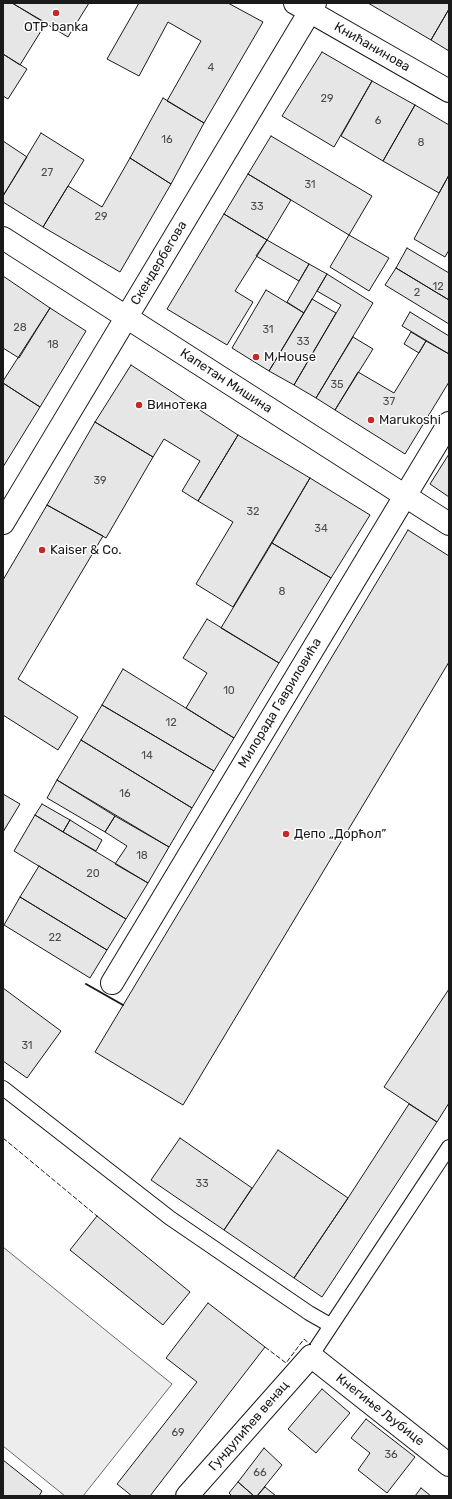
<!DOCTYPE html>
<meta charset="utf-8">
<style>
body{margin:0}
#map{position:relative;width:452px;height:1499px;overflow:hidden;background:#fff;font-family:Rubik,sans-serif}
canvas{display:block}
.frame{position:absolute;inset:0;border:4px solid #1a1a1a;pointer-events:none}
</style>
<div id="map">
<canvas width="452" height="1499"></canvas>
<div class="frame"></div>
</div>
<script>
const ctx = document.querySelector('canvas').getContext('2d');
ctx.lineJoin = 'round';
function fill(path, color) {
  ctx.fillStyle = color;
  ctx.fill(path, 'evenodd');
}
function shape(rows) {
  const path = new Path2D();
  for (const r of rows) {
    path.moveTo(r[0], r[1]);
    for (let i = 2; i < r.length; i += 2) path.lineTo(r[i], r[i + 1]);
  }
  return path;
}
function stroke(path, color, width, dash) {
  ctx.strokeStyle = color;
  ctx.lineWidth = width;
  ctx.lineCap = dash ? 'butt' : 'round';
  ctx.setLineDash(dash || []);
  ctx.stroke(path);
}
function write(font, color, halo, rows, align = 'center') {
  ctx.font = font + ' Rubik,sans-serif';
  ctx.lineWidth = 3;
  ctx.setLineDash([]);
  ctx.textBaseline = 'middle';
  ctx.strokeStyle = halo;
  ctx.fillStyle = color;
  for (const [text, x, y, turn = 0] of rows) {
    ctx.save();
    ctx.translate(x, y);
    ctx.rotate((+turn || 0) * Math.PI / 180);
    ctx.textAlign = isNaN(turn) ? turn : align;
    if (halo) ctx.strokeText(text, 0, 0);
    ctx.fillText(text, 0, 0);
    ctx.restore();
  }
}
const parking = shape([
 [3,1247,172,1384,83,1496,65,1496,3,1446,3,1247]
]);
const building = shape([
 [3,3,12,3,46,23,20,65,3,54,3,3],
 [12,3,89,3,68,37,12,3],
 [139,3,228,3,263,22,204,123,167,101,201,41,168,22,139,76,107,59,139,3],
 [368,3,449,3,449,9,431,40,368,3],
 [449,9,449,51,431,40,449,9],
 [322,52,372,81,334,147,282,116,322,52],
 [3,54,27,69,8,99,3,96,3,54],
 [372,81,415,105,383,161,341,136,372,81],
 [163,98,204,123,171,184,130,158,163,98],
 [415,105,449,125,449,175,439,193,383,161,415,105],
 [41,133,84,160,43,227,3,202,3,196,41,133],
 [271,136,372,196,349,235,248,174,271,136],
 [3,141,27,157,3,196,3,141],
 [130,158,171,184,120,272,43,227,68,186,102,207,130,158],
 [248,174,291,200,267,240,224,214,248,174],
 [449,175,449,250,445,257,414,239,449,175],
 [224,214,267,240,235,291,253,302,227,345,167,309,224,214],
 [349,235,389,258,369,291,330,267,349,235],
 [267,240,309,264,299,281,256,256,267,240],
 [407,248,449,273,449,300,396,268,407,248],
 [309,264,327,274,304,313,287,302,309,264],
 [396,268,449,300,449,324,385,285,396,268],
 [327,274,373,303,316,398,294,385,341,305,317,291,327,274],
 [3,276,50,308,19,358,3,348,3,276],
 [266,290,304,313,269,371,232,348,266,290],
 [312,299,336,313,294,385,269,371,312,299],
 [50,308,86,331,40,407,3,383,3,381,50,308],
 [410,312,449,336,449,354,402,326,410,312],
 [411,332,426,341,419,353,404,344,411,332],
 [353,337,373,349,335,410,316,398,353,337],
 [426,341,449,354,449,382,405,454,335,410,358,372,394,393,426,341],
 [131,365,238,435,198,501,182,491,200,461,164,439,153,457,95,422,131,365],
 [3,383,40,407,3,467,3,383],
 [95,422,153,457,106,538,47,505,95,422],
 [238,435,310,478,233,607,196,584,233,522,198,501,238,435],
 [449,454,449,497,430,484,449,454],
 [310,478,370,515,331,578,272,543,310,478],
 [47,505,103,536,18,679,78,717,58,750,3,715,3,580,47,505],
 [408,530,449,556,449,662,183,1105,95,1052,408,530],
 [272,543,331,578,279,663,221,628,272,543],
 [207,619,279,663,234,738,186,708,207,673,183,658,207,619],
 [123,669,234,738,214,771,102,705,123,669],
 [102,705,214,771,192,808,81,740,102,705],
 [81,740,192,808,169,847,57,780,81,740],
 [57,780,115,816,105,832,47,798,57,780],
 [3,794,20,804,3,832,3,794],
 [42,804,70,820,63,832,35,815,42,804],
 [35,815,148,883,126,919,14,851,35,815],
 [115,816,169,847,148,883,115,864,127,846,105,832,115,816],
 [70,820,102,840,96,851,63,832,70,820],
 [39,866,126,919,107,950,20,897,39,866],
 [20,897,107,950,90,978,4,925,20,897],
 [3,988,61,1031,27,1078,3,1061,3,988],
 [449,989,449,1103,437,1122,384,1087,449,989],
 [409,1104,437,1122,322,1297,294,1278,348,1198,409,1104],
 [180,1138,252,1188,224,1230,151,1180,180,1138],
 [278,1150,348,1198,294,1278,224,1230,278,1150],
 [97,1216,190,1292,163,1325,70,1250,97,1216],
 [208,1303,265,1347,150,1496,132,1496,117,1484,197,1382,166,1358,208,1303],
 [322,1389,350,1413,316,1453,288,1429,322,1389],
 [366,1419,415,1457,387,1493,358,1470,370,1453,351,1438,366,1419],
 [264,1448,282,1465,257,1496,254,1496,238,1482,264,1448],
 [3,1460,42,1491,39,1496,3,1496,3,1460],
 [238,1482,254,1496,232,1496,229,1493,238,1482],
 [265,1487,276,1496,257,1496,265,1487],
 [421,1488,431,1496,415,1496,421,1488]
]);
const service = shape([
 [3,1088,170,1218,309,1313,330,1325],
 [311,1356,449,1147]
]);
const minor = shape([
 [295,3,449,91],
 [3,238,449,524],
 [3,523,315,3],
 [112,983,449,423],
 [187,1496,311,1356,449,1465]
]);
const fence = shape([
 [3,1138,97,1216],
 [265,1347,286,1363,304,1339,311,1345]
]);
const wall = shape([
 [86,984,123,1005]
]);
const markers = [
 [56,13,4,"#c62828"],
 [256,357,4,"#c62828"],
 [139,405,4,"#c62828"],
 [371,420,4,"#c62828"],
 [42,550,4,"#c62828"],
 [286,834,4,"#c62828"]
];
const numberNames = [
 ["4",211,68],
 ["29",327,99],
 ["6",378,121],
 ["16",167,140],
 ["8",421,143],
 ["27",47,173],
 ["31",310,185],
 ["33",257,207],
 ["29",101,217],
 ["12",438,287],
 ["2",417,293],
 ["28",20,328],
 ["31",268,330],
 ["33",303,342],
 ["18",53,345],
 ["35",337,385],
 ["37",389,402],
 ["39",100,481],
 ["32",253,512],
 ["34",321,529],
 ["8",282,592],
 ["10",229,691],
 ["12",171,723],
 ["14",147,756],
 ["16",125,794],
 ["18",142,856],
 ["20",93,874],
 ["22",55,938],
 ["31",27,1046],
 ["33",202,1184],
 ["69",178,1433],
 ["36",391,1455],
 ["66",260,1473]
];
const poiNames = [
 ["OTP banka",56,27,"center"],
 ["M House",264,357],
 ["Винотека",147,405],
 ["Marukoshi",379,420],
 ["Kaiser & Co.",50,550],
 ["Депо „Дорћол”",294,834]
];
const streetNames = [
 ["Книћанинова",372,47,30],
 ["Скендербегова",159,263,-59],
 ["Капетан Мишина",226,381,33],
 ["Милорада Гавриловића",280,703,-59],
 ["Кнегиње Љубице",380,1410,38],
 ["Гундулићев венац",249,1426,-49]
];
fill(parking, '#ededed');
stroke(parking, '#6a6a6a', 1);
fill(building, '#e6e6e6');
stroke(building, '#1a1a1a', 1);
stroke(service, '#1a1a1a', 16);
stroke(minor, '#1a1a1a', 24);
stroke(service, '#fff', 14);
stroke(minor, '#fff', 22);
stroke(fence, '#1a1a1a', 1, [5, 2]);
stroke(wall, '#1a1a1a', 2);
for (const [x, y, r, color] of markers) {
  const dot = new Path2D();
  dot.arc(x, y, r, 0, 2 * Math.PI);
  ctx.fillStyle = color;
  ctx.fill(dot);
  stroke(dot, '#fff', 1.5);
}
write('11px', '#4d4d4d', null, numberNames);
write('13px', '#1a1a1a', '#fff', poiNames, 'left');
write('13px', '#1a1a1a', '#fff', streetNames);
</script>
